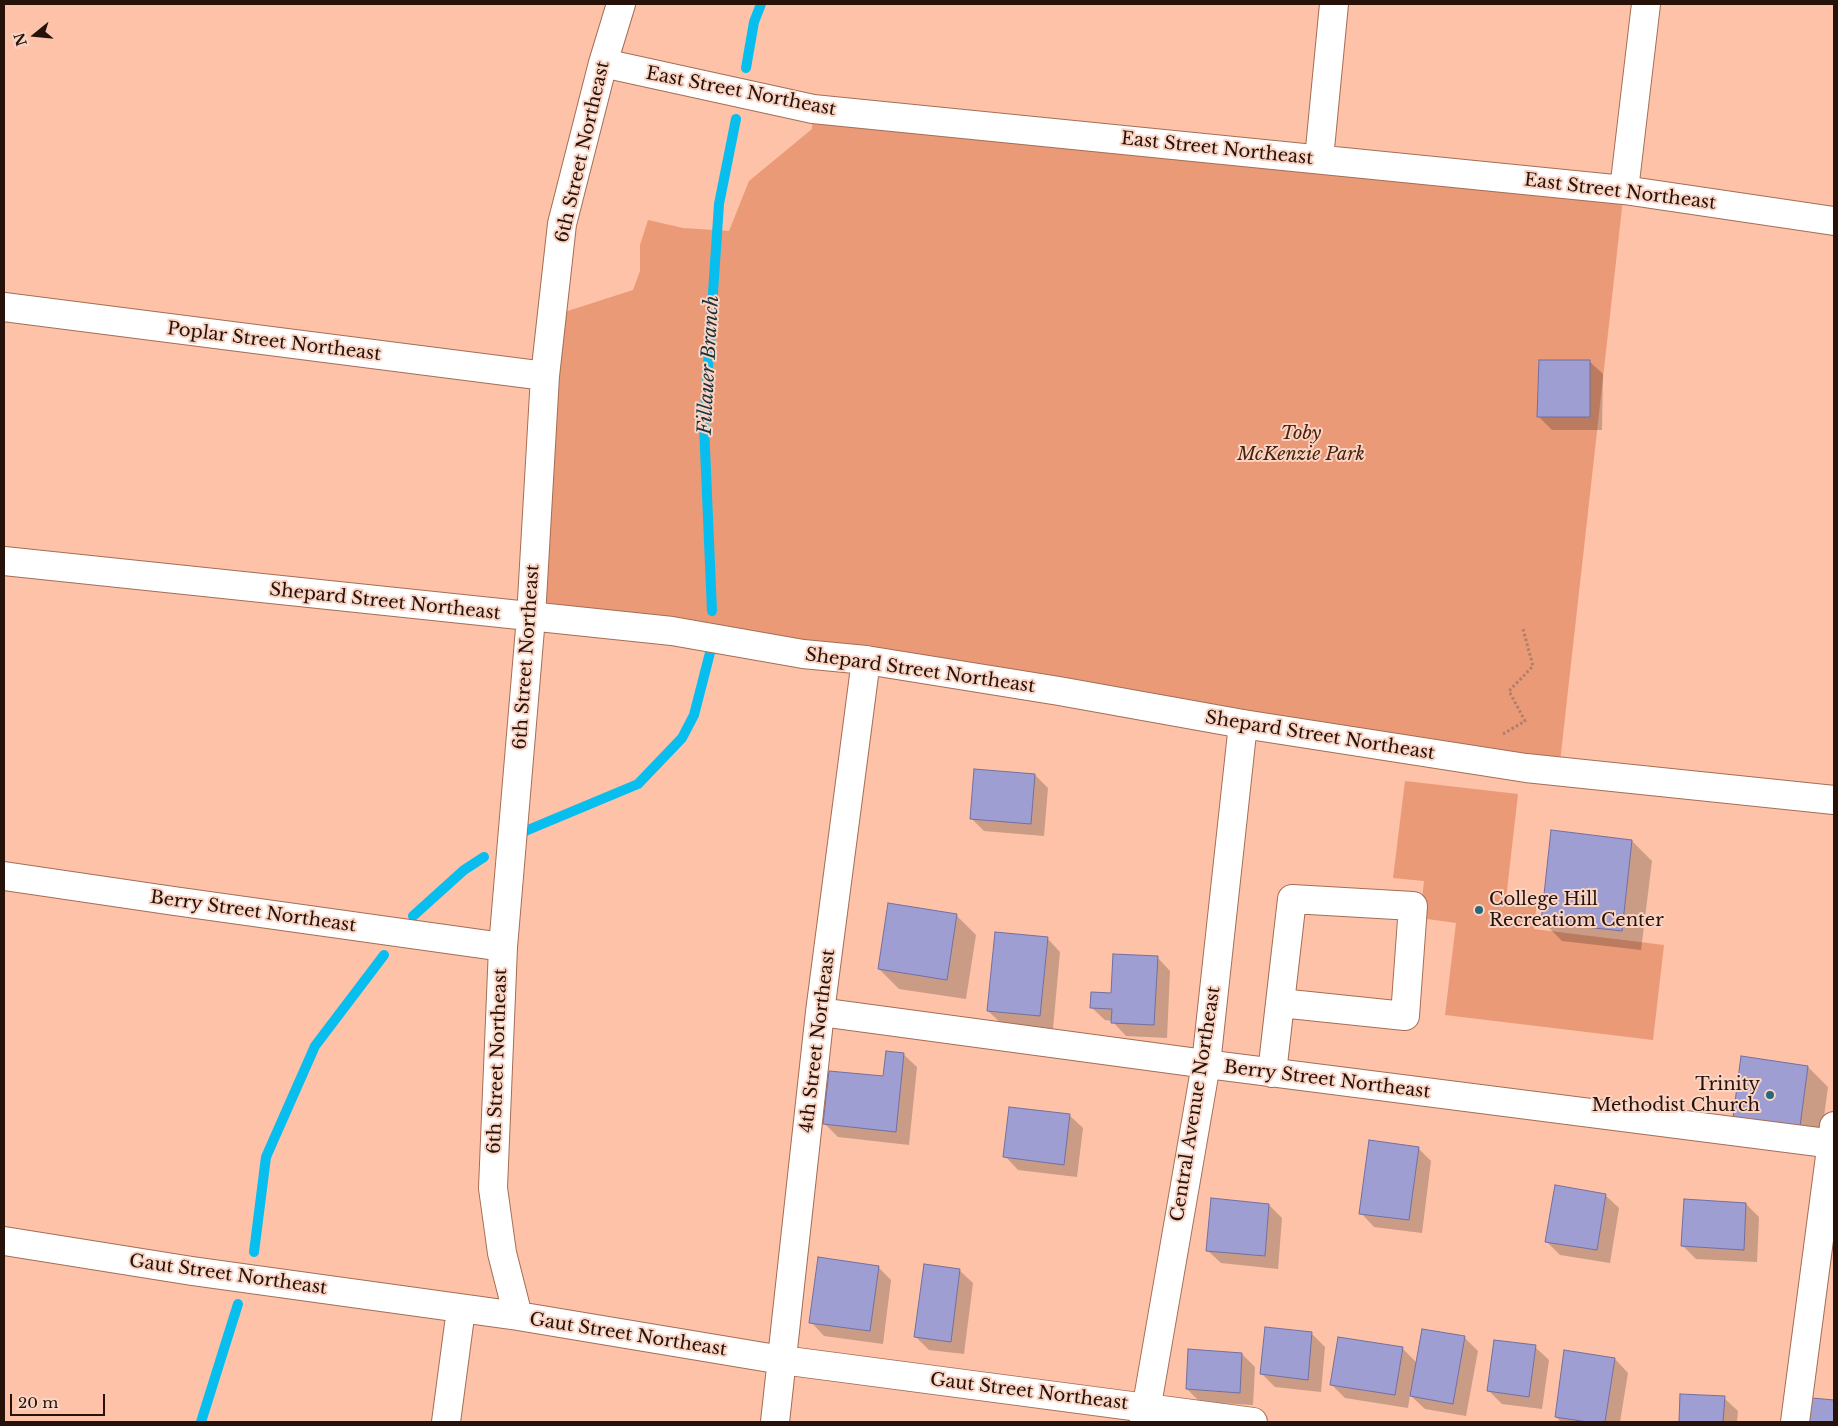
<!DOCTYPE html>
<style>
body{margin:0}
#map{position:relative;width:1838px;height:1426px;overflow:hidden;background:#fdc2a7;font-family:"Libre Baskerville",serif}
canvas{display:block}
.frame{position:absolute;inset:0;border:5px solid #261208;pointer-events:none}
.north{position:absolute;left:10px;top:10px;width:50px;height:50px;-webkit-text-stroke:4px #fad5c5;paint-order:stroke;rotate:253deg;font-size:14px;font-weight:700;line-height:20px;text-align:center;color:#261208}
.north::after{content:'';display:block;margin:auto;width:18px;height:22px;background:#261208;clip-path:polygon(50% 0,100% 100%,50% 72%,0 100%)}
.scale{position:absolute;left:10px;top:1394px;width:95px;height:22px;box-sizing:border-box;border:2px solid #261208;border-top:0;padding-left:6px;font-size:15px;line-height:18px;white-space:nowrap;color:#261208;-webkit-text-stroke:4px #fad5c5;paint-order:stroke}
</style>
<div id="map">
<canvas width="1838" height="1426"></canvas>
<div class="frame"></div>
<div class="north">N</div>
<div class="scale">20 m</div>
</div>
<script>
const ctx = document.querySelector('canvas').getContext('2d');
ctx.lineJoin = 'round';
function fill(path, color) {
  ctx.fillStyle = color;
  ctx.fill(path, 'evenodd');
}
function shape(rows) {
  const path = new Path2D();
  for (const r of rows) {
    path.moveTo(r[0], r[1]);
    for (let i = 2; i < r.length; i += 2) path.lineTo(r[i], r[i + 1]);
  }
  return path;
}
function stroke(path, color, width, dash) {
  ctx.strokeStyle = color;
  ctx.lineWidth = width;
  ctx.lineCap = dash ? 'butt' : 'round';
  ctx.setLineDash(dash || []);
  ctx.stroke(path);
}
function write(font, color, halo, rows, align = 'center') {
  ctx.font = font + ' "Libre Baskerville",serif';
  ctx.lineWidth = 4;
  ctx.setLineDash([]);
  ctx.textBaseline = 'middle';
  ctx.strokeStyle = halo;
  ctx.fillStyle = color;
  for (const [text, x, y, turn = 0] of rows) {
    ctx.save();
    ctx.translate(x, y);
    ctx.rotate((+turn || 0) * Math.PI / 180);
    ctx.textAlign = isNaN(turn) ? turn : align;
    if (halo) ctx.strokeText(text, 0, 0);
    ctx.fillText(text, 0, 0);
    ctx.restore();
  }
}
const green = shape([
 [813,109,1624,190,1559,771,531,617,552,316,633,290,640,271,640,245,648,220,683,228,729,231,749,181,812,129],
 [1405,781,1518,794,1506,899,1537,902,1534,929,1664,945,1653,1040,1445,1015,1456,923,1420,918,1424,881,1393,878]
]);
const shadow = shape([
 [1589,361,1603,374,1602,430,1552,430,1539,417],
 [1035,775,1048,788,1044,836,984,831,971,818],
 [1632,841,1652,861,1641,950,1562,941,1542,921],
 [956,915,976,935,966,999,899,989,879,969],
 [1047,938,1060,952,1053,1029,1002,1024,988,1011],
 [1157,957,1170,971,1167,1038,1126,1036,1112,1021,1105,1020,1091,1007,1113,995],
 [903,1054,917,1067,909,1145,838,1137,825,1124,884,1078],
 [1808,1067,1828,1087,1819,1153,1754,1144],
 [1069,1115,1083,1128,1077,1177,1018,1170,1005,1156],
 [1418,1148,1431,1161,1422,1233,1374,1227,1361,1213],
 [1605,1195,1619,1208,1610,1263,1560,1255,1547,1242],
 [1746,1204,1759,1217,1757,1262,1696,1259,1682,1245],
 [1269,1205,1282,1218,1278,1269,1221,1263,1207,1250],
 [878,1267,891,1280,883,1344,824,1336,811,1322],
 [959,1270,973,1283,964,1354,929,1350,916,1337],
 [1266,1329,1312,1334,1325,1347,1321,1392,1275,1387,1262,1374],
 [1464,1337,1478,1351,1466,1416,1425,1409,1410,1395,1408,1408,1345,1398,1332,1385,1402,1348,1417,1363],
 [1535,1347,1549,1360,1542,1409,1502,1404,1488,1390],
 [1242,1354,1255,1367,1253,1405,1200,1402,1187,1389],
 [1615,1359,1628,1373,1620,1422,1561,1422,1556,1417],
 [1682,1395,1724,1398,1738,1411,1737,1422,1680,1422]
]);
const stream = shape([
 [746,68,754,22,761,4],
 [712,611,704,425,719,204,736,119],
 [523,832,638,784,682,738,694,715,713,641],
 [413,916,464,870,484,857],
 [254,1252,266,1157,315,1046,384,955],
 [201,1422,238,1304]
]);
const building = shape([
 [1539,360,1590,360,1590,417,1537,417,1539,360],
 [974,769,1035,774,1031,824,970,819,974,769],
 [1551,830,1632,840,1622,931,1541,922,1551,830],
 [888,903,957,914,947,980,878,969,888,903],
 [995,932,1048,937,1040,1016,987,1011,995,932],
 [1113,954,1158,956,1154,1025,1111,1023,1112,1009,1090,1008,1091,992,1111,993,1113,954],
 [886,1051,904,1053,896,1132,823,1124,829,1071,883,1076,886,1051],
 [1741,1056,1808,1066,1799,1134,1732,1125,1741,1056],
 [1009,1107,1070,1114,1064,1165,1003,1157,1009,1107],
 [1369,1140,1419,1147,1409,1220,1359,1214,1369,1140],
 [1555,1185,1606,1194,1597,1250,1545,1242,1555,1185],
 [1211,1198,1269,1204,1265,1256,1206,1251,1211,1198],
 [1684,1199,1746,1203,1744,1250,1681,1246,1684,1199],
 [818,1257,879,1266,870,1331,809,1323,818,1257],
 [924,1264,960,1269,951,1342,914,1337,924,1264],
 [1265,1327,1312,1332,1308,1380,1260,1374,1265,1327],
 [1422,1329,1465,1336,1453,1404,1410,1396,1422,1329],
 [1338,1337,1403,1347,1395,1395,1330,1385,1338,1337],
 [1494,1340,1536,1345,1529,1397,1487,1391,1494,1340],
 [1188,1349,1242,1353,1240,1393,1186,1389,1188,1349],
 [1564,1350,1615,1358,1605,1422,1588,1422,1555,1417,1564,1350],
 [1680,1394,1725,1396,1723,1422,1679,1422,1680,1394],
 [1812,1398,1834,1400,1834,1422,1809,1422,1812,1398]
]);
const path = shape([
 [1503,734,1525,721,1509,691,1533,666,1523,629]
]);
const minor = shape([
 [603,63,813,109,1624,190,1834,221],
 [1319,159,1334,4],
 [1624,190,1646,4],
 [4,307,545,376],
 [4,561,672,631,803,654,866,660,1059,691,1243,724,1526,768,1834,800],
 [4,876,174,901,503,947],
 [820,1012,1206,1064,1834,1144],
 [1272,1073,1280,1003,1292,899,1413,906,1405,1016,1280,1003],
 [4,1241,192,1271,518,1316,782,1360,1253,1422],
 [518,1316,502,1253,493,1188,503,947,531,617,545,376,562,224,603,63,621,4],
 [446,1422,461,1309],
 [775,1422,820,1012,866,660],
 [1144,1422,1206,1064,1243,724],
 [1795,1422,1834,1126]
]);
const markers = [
 [1479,910,5,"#29677d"],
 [1770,1095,5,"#29677d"]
];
const streetNames = [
 ["East Street Northeast",741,92,11],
 ["East Street Northeast",1217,149,6],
 ["6th Street Northeast",583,152,-77],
 ["East Street Northeast",1620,192,7],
 ["Poplar Street Northeast",274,342,7],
 ["Shepard Street Northeast",385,602,6],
 ["6th Street Northeast",527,657,-86],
 ["Shepard Street Northeast",920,671,8],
 ["Shepard Street Northeast",1320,736,9],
 ["Berry Street Northeast",253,912,8],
 ["4th Street Northeast",818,1041,-83],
 ["6th Street Northeast",498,1061,-88],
 ["Berry Street Northeast",1327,1080,7],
 ["Central Avenue Northeast",1196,1104,-81],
 ["Gaut Street Northeast",228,1275,8],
 ["Gaut Street Northeast",628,1335,9],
 ["Gaut Street Northeast",1029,1392,7]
];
const parkNames = [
 ["Toby",1301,434],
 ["McKenzie Park",1301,455]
];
const poiNames = [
 ["College Hill",1489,900],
 ["Recreatiom Center",1489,921],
 ["Trinity",1760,1085,"right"],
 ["Methodist Church",1760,1106,"right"]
];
const waterNames = [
 ["Fillauer Branch",709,365,-87]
];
fill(green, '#ea9a76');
fill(shadow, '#0003');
stroke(stream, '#07beef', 10);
fill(building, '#9f9ed3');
stroke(building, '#716fa2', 1);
stroke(minor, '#a46e56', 30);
stroke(path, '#ad806c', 3, [2.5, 2.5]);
stroke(minor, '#fff', 28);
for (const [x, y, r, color] of markers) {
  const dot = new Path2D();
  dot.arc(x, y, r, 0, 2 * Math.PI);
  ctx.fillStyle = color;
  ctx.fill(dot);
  stroke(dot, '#fad5c5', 2);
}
write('18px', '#261208', '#fad5c5', streetNames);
write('italic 18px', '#48200c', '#fad5c5', parkNames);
write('18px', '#261208', '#fad5c5', poiNames, 'left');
write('italic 19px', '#19313a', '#fad5c5', waterNames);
</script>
